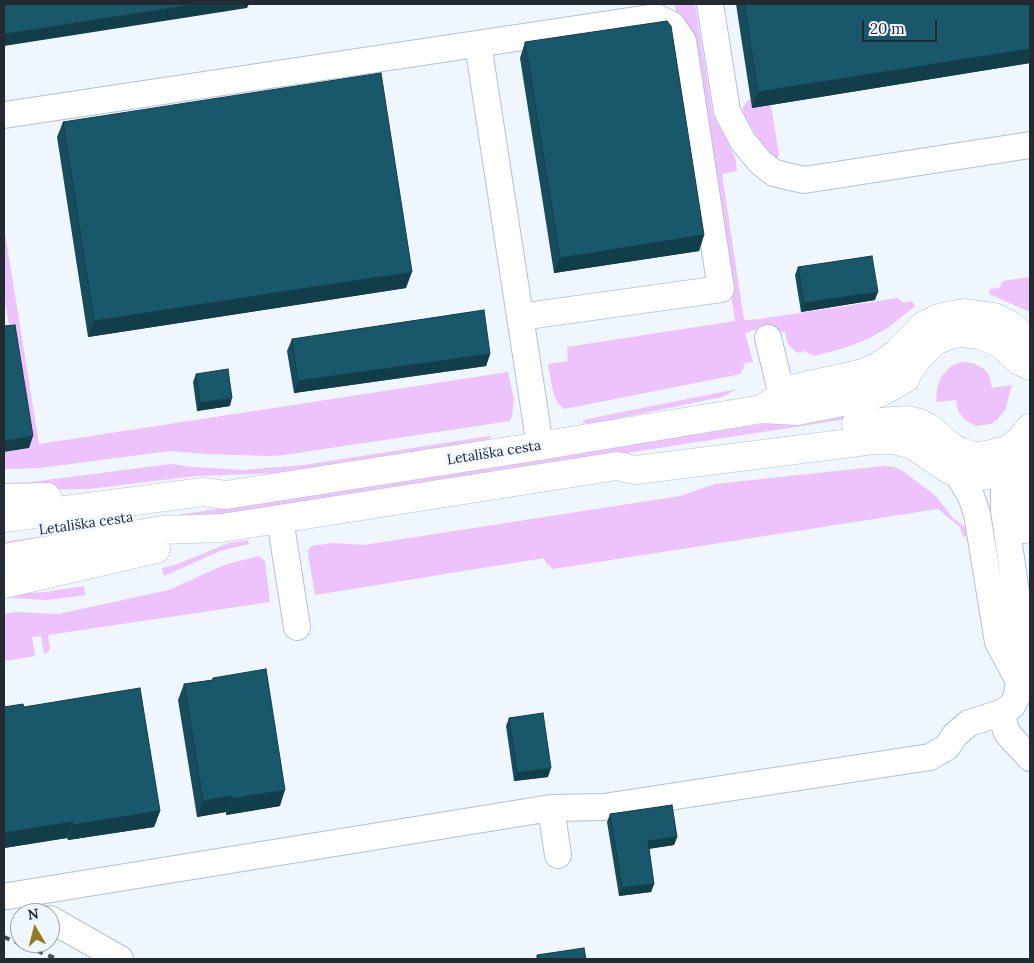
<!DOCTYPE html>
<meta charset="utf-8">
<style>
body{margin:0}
#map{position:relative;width:1034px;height:963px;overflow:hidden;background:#eff6fe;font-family:Lora,serif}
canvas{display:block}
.frame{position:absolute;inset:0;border:5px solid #242a31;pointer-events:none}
.north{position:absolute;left:10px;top:903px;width:50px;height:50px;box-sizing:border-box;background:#eff6fe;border:1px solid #9ea4ac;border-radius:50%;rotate:352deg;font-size:14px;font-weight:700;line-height:20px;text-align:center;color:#242a31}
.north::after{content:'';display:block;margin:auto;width:18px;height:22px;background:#927b22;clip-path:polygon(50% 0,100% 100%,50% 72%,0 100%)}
.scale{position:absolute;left:862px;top:20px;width:75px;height:22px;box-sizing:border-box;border:2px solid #242a31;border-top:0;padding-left:6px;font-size:15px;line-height:18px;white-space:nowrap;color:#242a31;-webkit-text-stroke:4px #eff6fe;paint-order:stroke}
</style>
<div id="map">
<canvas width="1034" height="963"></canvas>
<div class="frame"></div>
<div class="north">N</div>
<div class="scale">20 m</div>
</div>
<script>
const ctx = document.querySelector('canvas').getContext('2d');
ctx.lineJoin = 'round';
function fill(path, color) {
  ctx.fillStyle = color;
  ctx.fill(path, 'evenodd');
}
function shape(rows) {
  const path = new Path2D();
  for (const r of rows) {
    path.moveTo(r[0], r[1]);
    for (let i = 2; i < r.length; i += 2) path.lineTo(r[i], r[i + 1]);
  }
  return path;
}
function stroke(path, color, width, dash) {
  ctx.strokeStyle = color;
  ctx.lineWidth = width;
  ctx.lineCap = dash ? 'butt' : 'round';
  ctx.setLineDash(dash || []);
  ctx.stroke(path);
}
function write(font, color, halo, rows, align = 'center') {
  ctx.font = font + ' Lora,serif';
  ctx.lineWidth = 5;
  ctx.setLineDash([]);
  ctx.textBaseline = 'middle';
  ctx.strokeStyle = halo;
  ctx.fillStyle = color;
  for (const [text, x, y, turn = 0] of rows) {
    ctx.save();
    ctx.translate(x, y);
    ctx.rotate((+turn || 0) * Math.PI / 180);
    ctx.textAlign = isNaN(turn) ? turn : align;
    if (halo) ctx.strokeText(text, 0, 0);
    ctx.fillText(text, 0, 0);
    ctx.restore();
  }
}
const green = shape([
 [684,4,695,4,713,115,735,157,737,171,722,174,744,320,760,319,898,298,903,303,912,301,915,306,889,327,868,339,844,348,814,356,804,351,797,353,788,344,785,332,776,332,765,327,745,333,753,362,745,363,741,373,736,375,564,409,557,402,553,392,548,364,568,361,567,347,735,321,691,29,676,13,675,5],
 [750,98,752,108,771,105,779,155,777,159,767,152,744,115,743,107],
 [4,227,39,444,508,372,514,400,512,416,510,421,284,455,269,456,207,454,170,451,40,468,4,469,4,452,29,448,4,295],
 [1030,277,1030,312,989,294,990,289,999,288,1003,281],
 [961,362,973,363,984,369,989,375,992,388,1012,385,1005,410,997,420,991,424,976,426,965,420,958,411,956,400,936,402,937,388,942,376,950,367],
 [737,389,722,397,591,424,583,423,583,420],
 [852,410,853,418,4,549,4,542],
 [490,436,491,438,473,444,283,473,195,476,89,489,35,490,4,488,4,483,31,482,171,464,192,467,242,470,304,465],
 [883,466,894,467,904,472,936,496,952,517,966,528,968,536,963,537,960,527,938,509,553,569,546,563,544,558,315,595,308,554,309,548,312,546,333,543,364,545,680,496,715,484],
 [248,540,249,544,220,551,164,576,162,568,175,565,229,543],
 [259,556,265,561,270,602,48,635,50,648,48,652,44,654,41,636,32,637,35,656,4,661,4,614,16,612,58,614,169,590,224,565],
 [84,586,85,595,47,600,9,598,9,594,46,592]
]);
const minor = shape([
 [710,4,727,111,742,140,760,162,774,173,804,180,1030,145],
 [478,44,540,446],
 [4,115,656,17,672,25,683,41,721,289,520,317],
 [768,338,782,395],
 [957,473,971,496,977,514,998,642,1018,679],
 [280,519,297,627],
 [1024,530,1021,508,1023,477,1028,462],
 [1001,713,1007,733,1030,758],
 [551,808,558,855],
 [8,896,551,808,604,807,930,757,947,747,955,735,969,723,1001,713,1012,706,1017,696,1023,641,1004,510,1004,473,1008,453],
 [50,919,120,959]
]);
const major = shape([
 [909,371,918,358,935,341,950,335,961,333,981,335,1002,345,1018,360,1030,366],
 [762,409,791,389,864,373,879,366,897,353,923,326,936,319,951,315,965,313,994,317,1010,325,1030,343],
 [856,424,908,420,920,423,931,429,950,446,961,452,974,456,988,455,1009,449,1020,440,1030,428],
 [4,498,47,497],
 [4,518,203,492,226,495,540,446,762,409,797,411,867,397,882,392,906,378],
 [4,558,162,530,222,528,617,466,636,470,874,440,893,440,913,445,948,469,957,473,978,476,1004,473,1015,469,1030,459],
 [4,584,156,549]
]);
const rail = shape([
 [4,937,57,959]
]);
const wall = shape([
 [736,4,1030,4,1030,63,752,108],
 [525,42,704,235,699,251,554,273,520,58],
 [63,122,406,288,88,337,57,137],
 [798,267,875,300,801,312,795,275],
 [292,339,490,354,486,366,294,393,287,351],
 [196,374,230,406,197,411,193,382],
 [213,678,280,806,226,815,226,812,197,817,178,700,184,684,212,680],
 [4,707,24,707,160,811,154,827,68,840,67,838,4,848],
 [509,718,548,777,514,781,506,726],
 [610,814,677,837,674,845,649,849,654,884,651,892,619,896,607,822]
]);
const shadedWall = shape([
 [196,4,249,4,247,8,4,46,4,34],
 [1030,49,1030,63,752,108,758,92],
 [704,235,699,251,554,273,560,258],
 [412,272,406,288,88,337,94,321],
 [878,292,875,300,801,312,804,303],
 [490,354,486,366,294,393,298,381],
 [232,398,230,406,197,411,200,403],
 [33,436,29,448,4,452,4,441],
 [551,768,548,777,514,781,517,773],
 [285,790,280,806,226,815,232,799],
 [232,796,226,812,197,817,203,801],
 [160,811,154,827,68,840,73,825],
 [73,822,67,838,4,848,4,833],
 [677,837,674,845,645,849,648,841],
 [654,884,651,892,619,896,622,888]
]);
const building = shape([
 [4,4,196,4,4,34,4,4],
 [744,4,1030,4,1030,49,758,92,744,4],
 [667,21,671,26,704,235,560,258,525,42,667,21],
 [381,73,412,272,94,321,63,122,381,73],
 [872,256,878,292,804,303,798,267,872,256],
 [484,310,490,354,298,381,292,339,484,310],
 [15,325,33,436,4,441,4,326,15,325],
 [228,369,232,398,200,403,196,374,228,369],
 [266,669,285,790,232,799,232,796,203,801,184,684,213,680,213,678,266,669],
 [140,688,160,811,73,825,73,822,4,833,4,707,23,704,24,707,140,688],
 [543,713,551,768,517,773,509,718,543,713],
 [672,805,677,837,648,841,654,884,622,888,610,814,672,805],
 [584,948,586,959,537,959,537,955,584,948]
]);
const streetNames = [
 ["Letališka cesta",494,453,-9],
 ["Letališka cesta",86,524,-8]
];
fill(green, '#eec2fd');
stroke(minor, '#b3c2d5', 28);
stroke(major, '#b3c2d5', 29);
stroke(minor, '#fff', 26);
stroke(major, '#fff', 28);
stroke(rail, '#494f57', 4, [6, 6]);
fill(wall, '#164c5b');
fill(shadedWall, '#123e4a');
fill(building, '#19586a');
stroke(building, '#123e4a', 1);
write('14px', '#242a31', '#eff6fe', streetNames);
</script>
